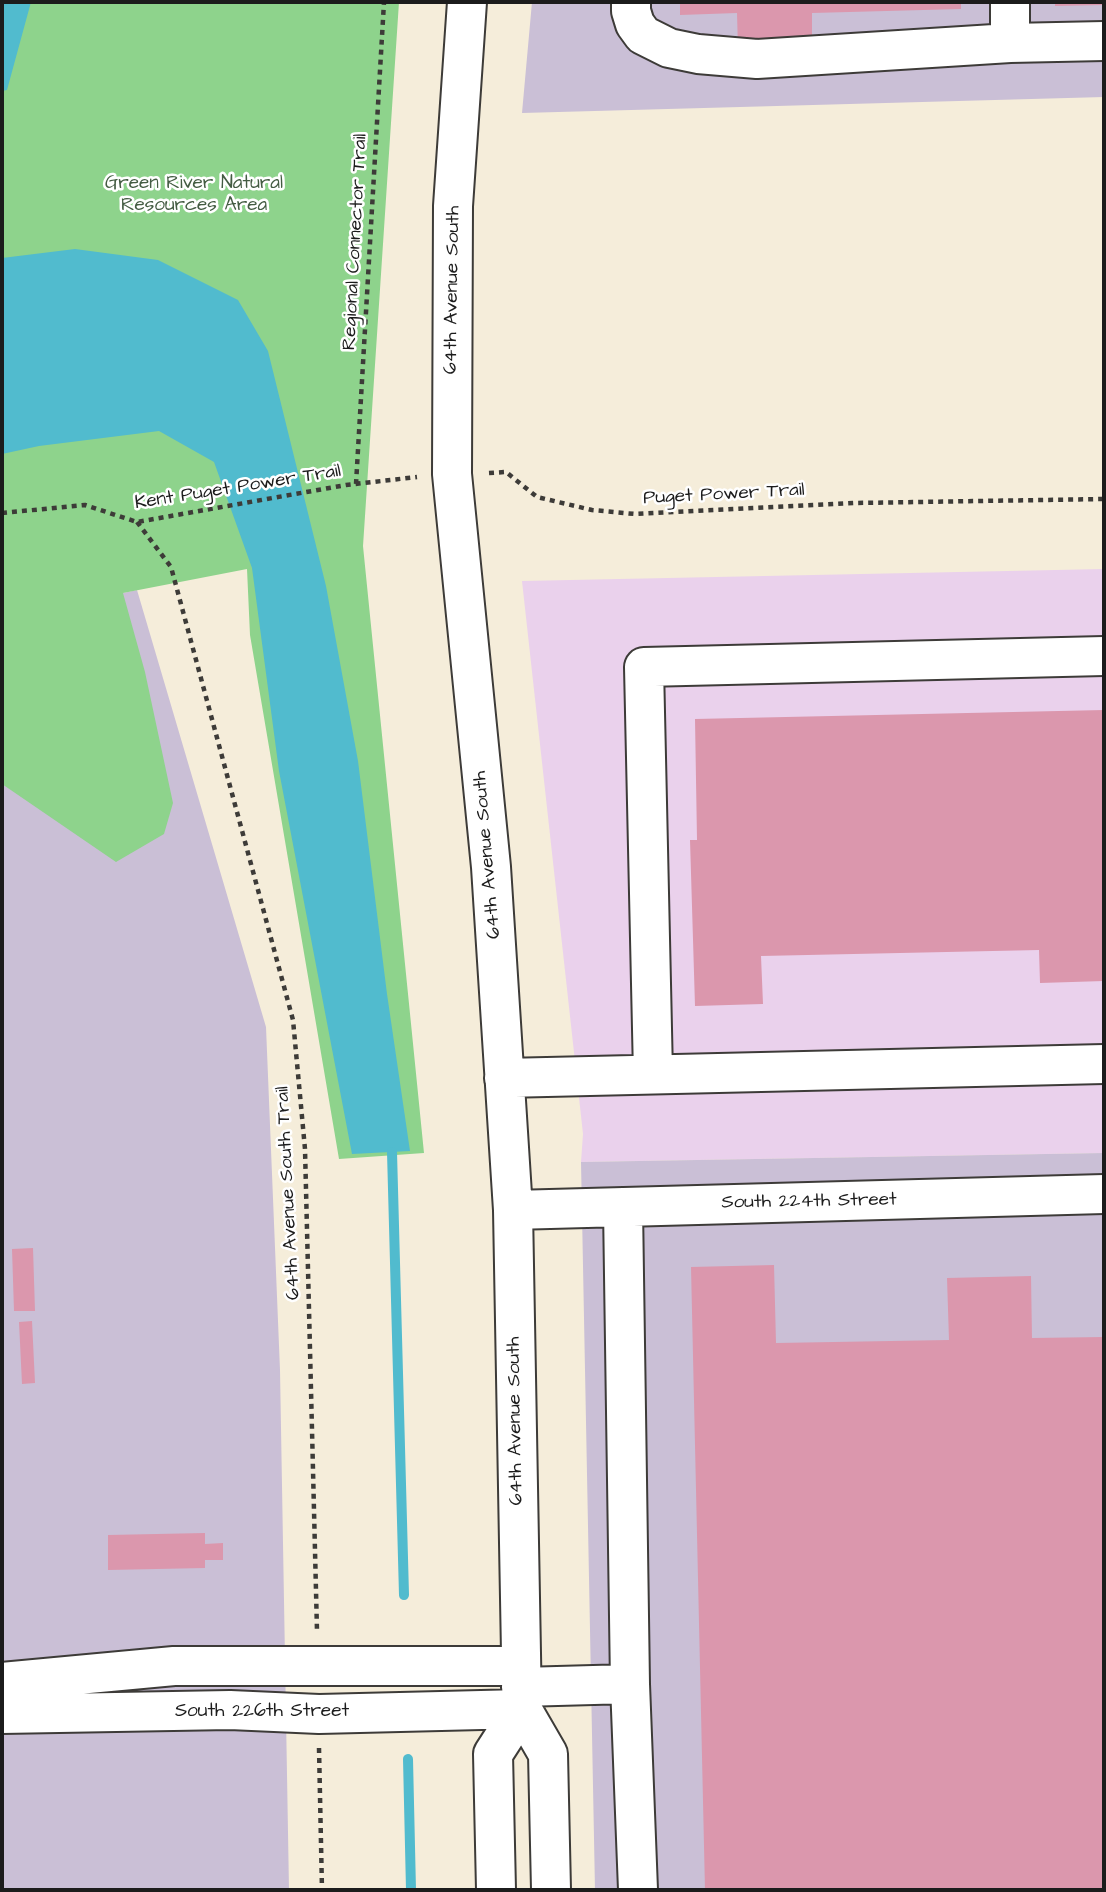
<!DOCTYPE html>
<style>
body{margin:0}
#map{position:relative;width:1106px;height:1892px;overflow:hidden;background:#f5edda;font-family:"Architects Daughter",sans-serif}
canvas{display:block}
.frame{position:absolute;inset:0;border:4px solid #1c1c1c;pointer-events:none}
</style>
<div id="map">
<canvas width="1106" height="1892"></canvas>
<div class="frame"></div>
</div>
<script>
const ctx = document.querySelector('canvas').getContext('2d');
ctx.lineJoin = 'round';
function fill(path, color) {
  ctx.fillStyle = color;
  ctx.fill(path, 'evenodd');
}
function shape(rows) {
  const path = new Path2D();
  for (const r of rows) {
    path.moveTo(r[0], r[1]);
    for (let i = 2; i < r.length; i += 2) path.lineTo(r[i], r[i + 1]);
  }
  return path;
}
function stroke(path, color, width, dash) {
  ctx.strokeStyle = color;
  ctx.lineWidth = width;
  ctx.lineCap = dash ? 'butt' : 'round';
  ctx.setLineDash(dash || []);
  ctx.stroke(path);
}
function write(font, color, halo, rows, align = 'center') {
  ctx.font = font + ' "Architects Daughter",sans-serif';
  ctx.lineWidth = 5;
  ctx.setLineDash([]);
  ctx.textBaseline = 'middle';
  ctx.strokeStyle = halo;
  ctx.fillStyle = color;
  for (const [text, x, y, turn = 0] of rows) {
    ctx.save();
    ctx.translate(x, y);
    ctx.rotate((+turn || 0) * Math.PI / 180);
    ctx.textAlign = isNaN(turn) ? turn : align;
    if (halo) ctx.strokeText(text, 0, 0);
    ctx.fillText(text, 0, 0);
    ctx.restore();
  }
}
const built = shape([
 [1104,569,1104,1153,581,1162,583,1134,522,581]
]);
const industrial = shape([
 [532,2,1104,2,1104,97,522,113],
 [2,568,123,593,137,590,266,1027,280,1370,289,1890,2,1890],
 [1104,1153,1104,1890,595,1890,581,1162]
]);
const green = shape([
 [2,2,399,2,363,546,424,1153,339,1159,250,635,247,569,123,593,145,672,173,803,164,834,116,862,2,784]
]);
const water = shape([
 [2,2,31,2,7,90,2,91],
 [75,249,158,260,238,300,268,351,326,586,358,761,387,994,410,1151,352,1154,279,771,252,568,214,462,159,431,39,446,2,454,2,258]
]);
const stream = shape([
 [392,1152,404,1595],
 [408,1759,411,1890]
]);
const building = shape([
 [680,2,961,2,961,9,812,13,812,47,738,49,737,13,680,15],
 [1055,2,1104,2,1104,5,1055,6],
 [1104,710,1104,981,1040,983,1039,950,761,956,763,1004,695,1006,690,840,697,840,695,719],
 [33,1248,35,1311,14,1311,12,1249],
 [774,1265,776,1343,949,1340,947,1278,1031,1276,1032,1338,1104,1337,1104,1890,705,1890,691,1267],
 [32,1321,35,1383,22,1384,19,1322],
 [205,1533,205,1544,223,1543,223,1560,205,1560,205,1568,108,1570,108,1535]
]);
const path = shape([
 [489,473,506,472,537,497,592,510,635,514,855,503,1104,499],
 [356,484,384,2],
 [2,513,85,505,137,522,346,485,417,477],
 [137,522,171,567,293,1020,305,1149,317,1631],
 [319,1748,322,1890]
]);
const minor = shape([
 [467,2,453,206,452,474,491,867,513,1210,522,1709,548,1754,551,1890],
 [631,2,631,11,635,24,643,35,669,48,698,54,757,59,1010,43],
 [1010,2,1010,43,1104,41],
 [653,1074,644,667,1104,656],
 [504,1078,1104,1064],
 [623,1207,630,1684,638,1890],
 [513,1210,1104,1194],
 [2,1682,174,1666,520,1666],
 [521,1687,630,1684],
 [2,1714,230,1710,319,1714,522,1709],
 [496,1890,493,1754,522,1709]
]);
const parkNames = [
 ["Green River Natural",194,184],
 ["Resources Area",194,206]
];
const streetNames = [
 ["Regional Connector Trail",356,242,-87],
 ["64th Avenue South",453,290,-89],
 ["Kent Puget Power Trail",238,488,-9],
 ["Puget Power Trail",724,495,-3],
 ["64th Avenue South",488,855,-95],
 ["64th Avenue South Trail",289,1193,-93],
 ["South 224th Street",809,1202,-1],
 ["64th Avenue South",516,1421,-91],
 ["South 226th Street",262,1712]
];
fill(built, '#ead1ec');
fill(industrial, '#cabfd6');
fill(green, '#8ed38c');
fill(water, '#51bbce');
stroke(stream, '#51bbce', 10);
fill(building, '#db97ad');
stroke(minor, '#3d3b38', 42);
stroke(path, '#3d3b38', 4.5, [5, 5]);
stroke(minor, '#fff', 38);
write('19px', '#445c43', '#fff', parkNames);
write('19px', '#1c1c1c', '#fff', streetNames);
</script>
